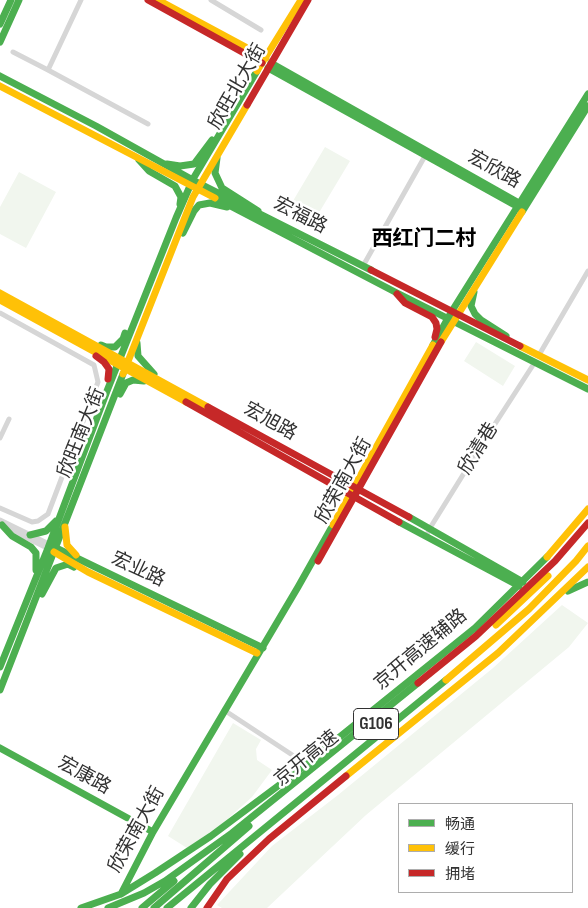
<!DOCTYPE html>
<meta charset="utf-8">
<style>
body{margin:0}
#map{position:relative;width:588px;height:908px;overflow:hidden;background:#fff;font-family:"Sofia Sans Condensed","Noto Sans SC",sans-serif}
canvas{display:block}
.legend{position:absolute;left:398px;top:803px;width:175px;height:90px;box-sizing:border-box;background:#fff;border:1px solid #adadad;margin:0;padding:6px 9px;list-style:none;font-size:15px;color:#323232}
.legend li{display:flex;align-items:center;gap:10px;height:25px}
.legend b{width:25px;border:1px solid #adadad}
</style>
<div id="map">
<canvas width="588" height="908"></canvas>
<ul class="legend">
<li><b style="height:6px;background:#4caf50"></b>畅通</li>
<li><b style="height:6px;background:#ffc107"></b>缓行</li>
<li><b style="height:6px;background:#c62828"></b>拥堵</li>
</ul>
</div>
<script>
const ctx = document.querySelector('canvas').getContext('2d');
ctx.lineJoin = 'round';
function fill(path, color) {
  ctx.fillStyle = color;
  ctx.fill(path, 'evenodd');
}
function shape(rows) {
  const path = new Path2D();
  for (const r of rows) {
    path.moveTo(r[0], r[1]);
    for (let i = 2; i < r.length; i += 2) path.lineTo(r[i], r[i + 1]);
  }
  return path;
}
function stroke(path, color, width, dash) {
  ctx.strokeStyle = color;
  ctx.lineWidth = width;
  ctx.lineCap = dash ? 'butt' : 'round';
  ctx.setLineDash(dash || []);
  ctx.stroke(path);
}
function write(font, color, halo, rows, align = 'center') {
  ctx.font = font + ' "Sofia Sans Condensed","Noto Sans SC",sans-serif';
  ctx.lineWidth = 5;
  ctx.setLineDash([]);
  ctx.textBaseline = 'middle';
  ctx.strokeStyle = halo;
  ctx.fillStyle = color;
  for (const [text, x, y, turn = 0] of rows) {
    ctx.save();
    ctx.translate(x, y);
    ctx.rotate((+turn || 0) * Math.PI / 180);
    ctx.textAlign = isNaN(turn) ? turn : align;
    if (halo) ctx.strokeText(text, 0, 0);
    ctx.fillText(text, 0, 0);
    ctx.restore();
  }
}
const green = shape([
 [325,147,350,161,311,226,287,211],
 [19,172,56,192,26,248,0,234,0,207],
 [476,342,515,366,503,386,464,361],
 [562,605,588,623,569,647,366,815,267,908,222,908,217,905,272,846,338,795,493,668],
 [233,723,261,740,256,749,257,760,272,770,252,797,222,824,187,848,168,836]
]);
const street = shape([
 [81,0,48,70,148,124],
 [211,0,261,30],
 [13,52,48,70],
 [363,266,425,156],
 [0,313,94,365,98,382,48,514,38,521,32,522,0,508],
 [539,355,588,271],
 [0,438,9,419],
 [0,520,51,545],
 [7,528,51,550],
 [426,537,430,528,484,441,535,362],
 [224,710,306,764]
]);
const fast = shape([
 [0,24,11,0],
 [0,42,19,0],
 [271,63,519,203,521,206],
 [268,68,520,208],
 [0,76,96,126,200,184,371,270],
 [217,158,215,173,222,188,258,211],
 [139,160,149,171,175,186,181,197,180,204],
 [167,164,180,166,194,164,212,140],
 [215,198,397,293,588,389],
 [522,212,588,106],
 [183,233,194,211,199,205,210,203,227,207],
 [474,292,471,306,475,314,481,320,506,336],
 [137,343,138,356,154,374],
 [101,345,106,347,115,347,123,339,125,333],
 [433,345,452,311,588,94],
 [120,394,126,383,133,380,144,381],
 [409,517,523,582],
 [399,522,519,586],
 [2,525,12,536,31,547,36,553,36,570],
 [30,535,46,531,56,521],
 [56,548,263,648],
 [568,591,588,582],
 [42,594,56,568,68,564,74,567],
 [0,667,48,548,107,391,176,218,193,179,257,71],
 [0,690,123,374],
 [0,748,153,832],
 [121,894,153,832,298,587,333,525],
 [81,908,121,894,155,873,211,836,290,777,475,628,547,557],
 [108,908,144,893,165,881,232,833,418,683],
 [142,908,174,881],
 [154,908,249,826],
 [167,908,446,680],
 [191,908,210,884,240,854]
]);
const slow = shape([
 [158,0,266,58],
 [257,71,301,0],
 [0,86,215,198],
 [0,293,208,407],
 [0,300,186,402],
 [441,342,522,212],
 [520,346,588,380],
 [123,374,193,197,247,105],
 [333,525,433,345],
 [65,527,67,545,76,555],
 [54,552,88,572,257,653],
 [547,557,588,509],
 [496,625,548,576],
 [446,680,529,609,576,561,588,546],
 [346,776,498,653,588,567]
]);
const jam = shape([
 [148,0,262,63],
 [247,105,308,0],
 [371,270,520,346],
 [397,294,405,303,432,317,436,323,437,329,435,337],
 [96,356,104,362,109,369,108,379],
 [186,402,399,522],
 [208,407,409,517],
 [318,561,441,342],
 [418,683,476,636,555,561,588,523],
 [207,908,227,879,269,839,346,776]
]);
const shields = [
 [376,724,45]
];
const shieldNames = [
 ["G106",376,724]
];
const streetNames = [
 ["欣旺北大街",238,87,-60],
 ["宏欣路",494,170,29],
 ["宏福路",300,216,27],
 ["宏旭路",270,422,29],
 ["欣旺南大街",82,433,-68],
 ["欣清巷",479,449,-58],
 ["欣荣南大街",344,481,-61],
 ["宏业路",138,570,25],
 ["京开高速辅路",421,650,-40],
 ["京开高速",307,759,-39],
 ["宏康路",84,776,29],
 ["欣荣南大街",137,830,-61]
];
const quarterNames = [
 ["西红门二村",424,240]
];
fill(green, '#f1f6ee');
stroke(street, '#d6d6d6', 5);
stroke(fast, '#4caf50', 7);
stroke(slow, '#ffc107', 7);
stroke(jam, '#c62828', 7);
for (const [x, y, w] of shields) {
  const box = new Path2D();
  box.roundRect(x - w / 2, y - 15.5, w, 31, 4);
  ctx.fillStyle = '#fff';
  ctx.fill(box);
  stroke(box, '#323232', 1);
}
write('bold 18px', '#323232', null, shieldNames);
write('19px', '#323232', '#fff', streetNames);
write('bold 21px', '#000', '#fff', quarterNames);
</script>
